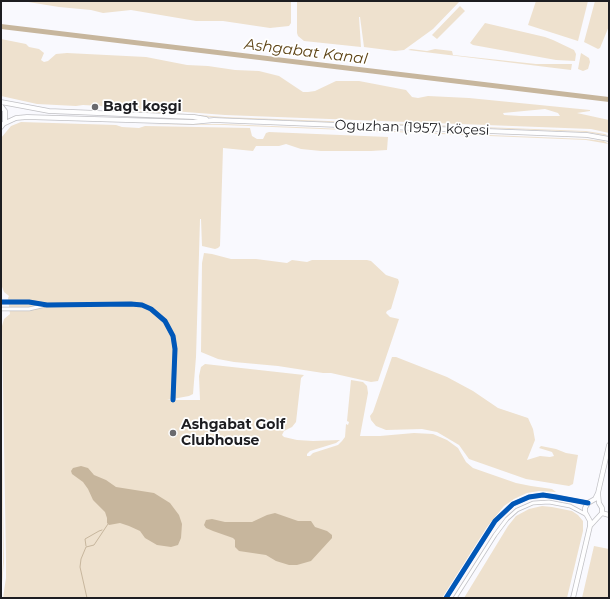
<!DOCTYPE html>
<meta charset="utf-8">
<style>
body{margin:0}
#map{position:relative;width:610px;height:599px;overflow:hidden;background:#f9f9fe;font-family:Montserrat,sans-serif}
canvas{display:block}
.frame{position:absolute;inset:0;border:2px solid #1d1d21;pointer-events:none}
</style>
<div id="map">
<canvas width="610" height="599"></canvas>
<div class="frame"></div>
</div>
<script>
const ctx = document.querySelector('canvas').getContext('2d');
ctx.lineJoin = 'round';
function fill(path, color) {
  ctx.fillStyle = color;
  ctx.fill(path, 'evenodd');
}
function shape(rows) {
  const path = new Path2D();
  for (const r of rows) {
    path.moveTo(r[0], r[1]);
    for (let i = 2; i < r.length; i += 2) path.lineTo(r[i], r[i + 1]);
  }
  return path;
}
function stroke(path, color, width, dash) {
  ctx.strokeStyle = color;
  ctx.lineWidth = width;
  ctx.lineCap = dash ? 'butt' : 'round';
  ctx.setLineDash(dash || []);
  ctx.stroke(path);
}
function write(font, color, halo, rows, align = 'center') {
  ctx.font = font + ' Montserrat,sans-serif';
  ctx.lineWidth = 3.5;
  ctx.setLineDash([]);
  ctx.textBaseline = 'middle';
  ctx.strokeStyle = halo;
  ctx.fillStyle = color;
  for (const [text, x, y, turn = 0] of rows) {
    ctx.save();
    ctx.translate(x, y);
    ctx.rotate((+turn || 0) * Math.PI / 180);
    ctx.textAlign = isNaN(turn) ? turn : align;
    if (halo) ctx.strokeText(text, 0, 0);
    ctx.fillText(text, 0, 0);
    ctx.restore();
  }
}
const green = shape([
 [22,1,291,1,291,23,289,26,270,28,223,21,196,21,131,10,103,13,91,10,59,7],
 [297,1,460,1,433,29,404,50,395,51,364,47,360,17,359,17,361,47,304,41,298,36,297,33],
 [536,1,588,1,578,41,528,25],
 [595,1,609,1,609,26,600,48,598,49,584,42],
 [460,6,465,11,437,39,432,35],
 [485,23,545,37,553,40,574,50,576,54,575,61,556,60,473,45,470,43],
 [1,39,26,44,29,47,39,49,44,53,41,60,44,62,48,61,56,54,67,53,146,57,187,65,208,66,235,70,259,71,279,76,303,92,308,92,315,91,336,81,359,81,406,90,412,97,418,98,428,96,469,98,590,110,590,111,577,113,609,120,609,133,591,129,225,115,159,110,107,108,101,106,83,105,76,106,37,104,1,96],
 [545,109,558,113,560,116,521,116,504,115,503,113],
 [411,49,427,51,435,49,452,51,453,55,536,64,572,64,571,70,408,50],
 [581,53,589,58,590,62,588,69,583,71,578,69],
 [109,110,159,112,225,117,586,131,605,134,609,136,586,132,225,118],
 [21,122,116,125,122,127,139,128,145,126,250,128,252,136,257,139,263,139,266,133,269,132,388,137,387,150,371,151,321,151,301,149,286,144,279,146,256,146,253,151,223,148,220,246,218,248,215,249,202,246,201,219,200,219,196,357,193,394,189,396,167,400,200,400,199,376,201,367,205,364,304,375,301,378,296,422,292,427,284,431,282,435,284,437,297,440,313,441,340,440,336,443,310,451,307,454,307,456,310,456,313,453,338,445,342,441,345,437,346,424,348,425,349,422,347,421,351,380,363,382,367,386,368,393,360,436,380,436,414,433,433,434,447,440,458,448,466,462,473,468,516,483,531,486,552,489,556,492,539,491,527,493,514,499,504,506,487,527,442,598,3,598,6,578,6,560,2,326,4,319,10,314,8,298,9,296,4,292,1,284,1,138,11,126],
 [140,124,224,124,586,139,604,141,609,144,586,140,224,125],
 [204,253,212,254,231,259,256,259,287,263,292,260,307,262,312,260,367,260,371,261,386,275,398,279,399,282,391,309,387,311,386,313,390,317,399,319,378,381,371,382,331,373,323,373,278,366,234,362,218,359,201,352,202,263],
 [392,357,396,357,447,377,473,391,498,408,528,418,533,429,535,440,527,460,540,456,550,457,554,456,552,452,539,448,541,446,556,449,566,453,578,455,573,484,569,486,526,479,469,459,459,445,437,432,422,429,386,430,376,426,371,420,370,416,373,412],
 [1,390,4,562,1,594,3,562],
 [542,506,552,507,572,511,578,515,583,521,583,531,567,598,464,598,508,526,516,516,529,509],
 [594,546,609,549,609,598,582,598]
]);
const water = shape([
 [1,24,609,97,609,102,1,29],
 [81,466,88,468,94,475,106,480,116,487,154,493,170,503,179,515,182,524,181,538,178,545,171,547,157,545,145,538,140,531,129,526,120,523,109,525,107,523,107,518,105,512,93,500,88,489,83,482,72,474,71,471,73,468],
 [275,513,298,521,311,521,315,527,327,531,332,535,332,538,311,561,297,565,289,565,276,561,266,555,239,551,235,547,235,540,233,538,213,531,206,528,204,525,206,520,212,519,225,522,252,522,267,515]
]);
const stream = shape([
 [86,546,85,539,99,531,102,530],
 [87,598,80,567,81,559,86,547,94,545,108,524]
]);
const minor = shape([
 [1,302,29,302,47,305,131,304,142,305,151,309,165,321,173,336,175,349,173,400],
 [1,309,29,309,46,305],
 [446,598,495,521,513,504,529,497,543,495,556,497,588,503],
 [455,598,495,535,507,519,517,510,533,503,549,502,570,506,585,514]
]);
const major = shape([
 [1,102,49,111,194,117,206,119],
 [1,106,5,111,5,122,1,127],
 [3,124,16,118,27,117,193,122,214,120,587,135,609,139],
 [598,493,609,445],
 [602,513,609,515],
 [573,598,590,526,590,521,585,512,585,508,588,503,595,499,598,493,599,503,602,508,602,513,590,526]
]);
const cycleway = shape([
 [1,302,29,302,47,305,131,304,142,305,151,309,165,321,173,336,175,349,173,400],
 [446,598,495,521,513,504,529,497,543,495,556,497,588,503]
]);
const markers = [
 [95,107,4,"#6a6a6e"],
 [173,433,4,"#6a6a6e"]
];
const poiNames = [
 ["Bagt koşgi",103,107],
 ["Ashgabat Golf",181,425],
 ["Clubhouse",181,441]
];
const streetNames = [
 ["Oguzhan (1957) köçesi",412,128,2]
];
const waterNames = [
 ["Ashgabat Kanal",306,52,7]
];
fill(green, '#eee1ce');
fill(water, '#c7b69d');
stroke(stream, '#c7b69d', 1);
stroke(minor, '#c1c1c5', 4.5);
stroke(major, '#c1c1c5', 5.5);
stroke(minor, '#fefeff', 3);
stroke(major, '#fefeff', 4);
stroke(cycleway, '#0057b8', 5);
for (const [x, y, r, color] of markers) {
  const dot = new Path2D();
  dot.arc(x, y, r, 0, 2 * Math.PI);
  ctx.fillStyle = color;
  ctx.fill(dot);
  stroke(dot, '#fff', 1.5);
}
write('bold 14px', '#1d1d21', '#fff', poiNames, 'left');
write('14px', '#1d1d21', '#fff', streetNames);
write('italic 15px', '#5d4315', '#fff', waterNames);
</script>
